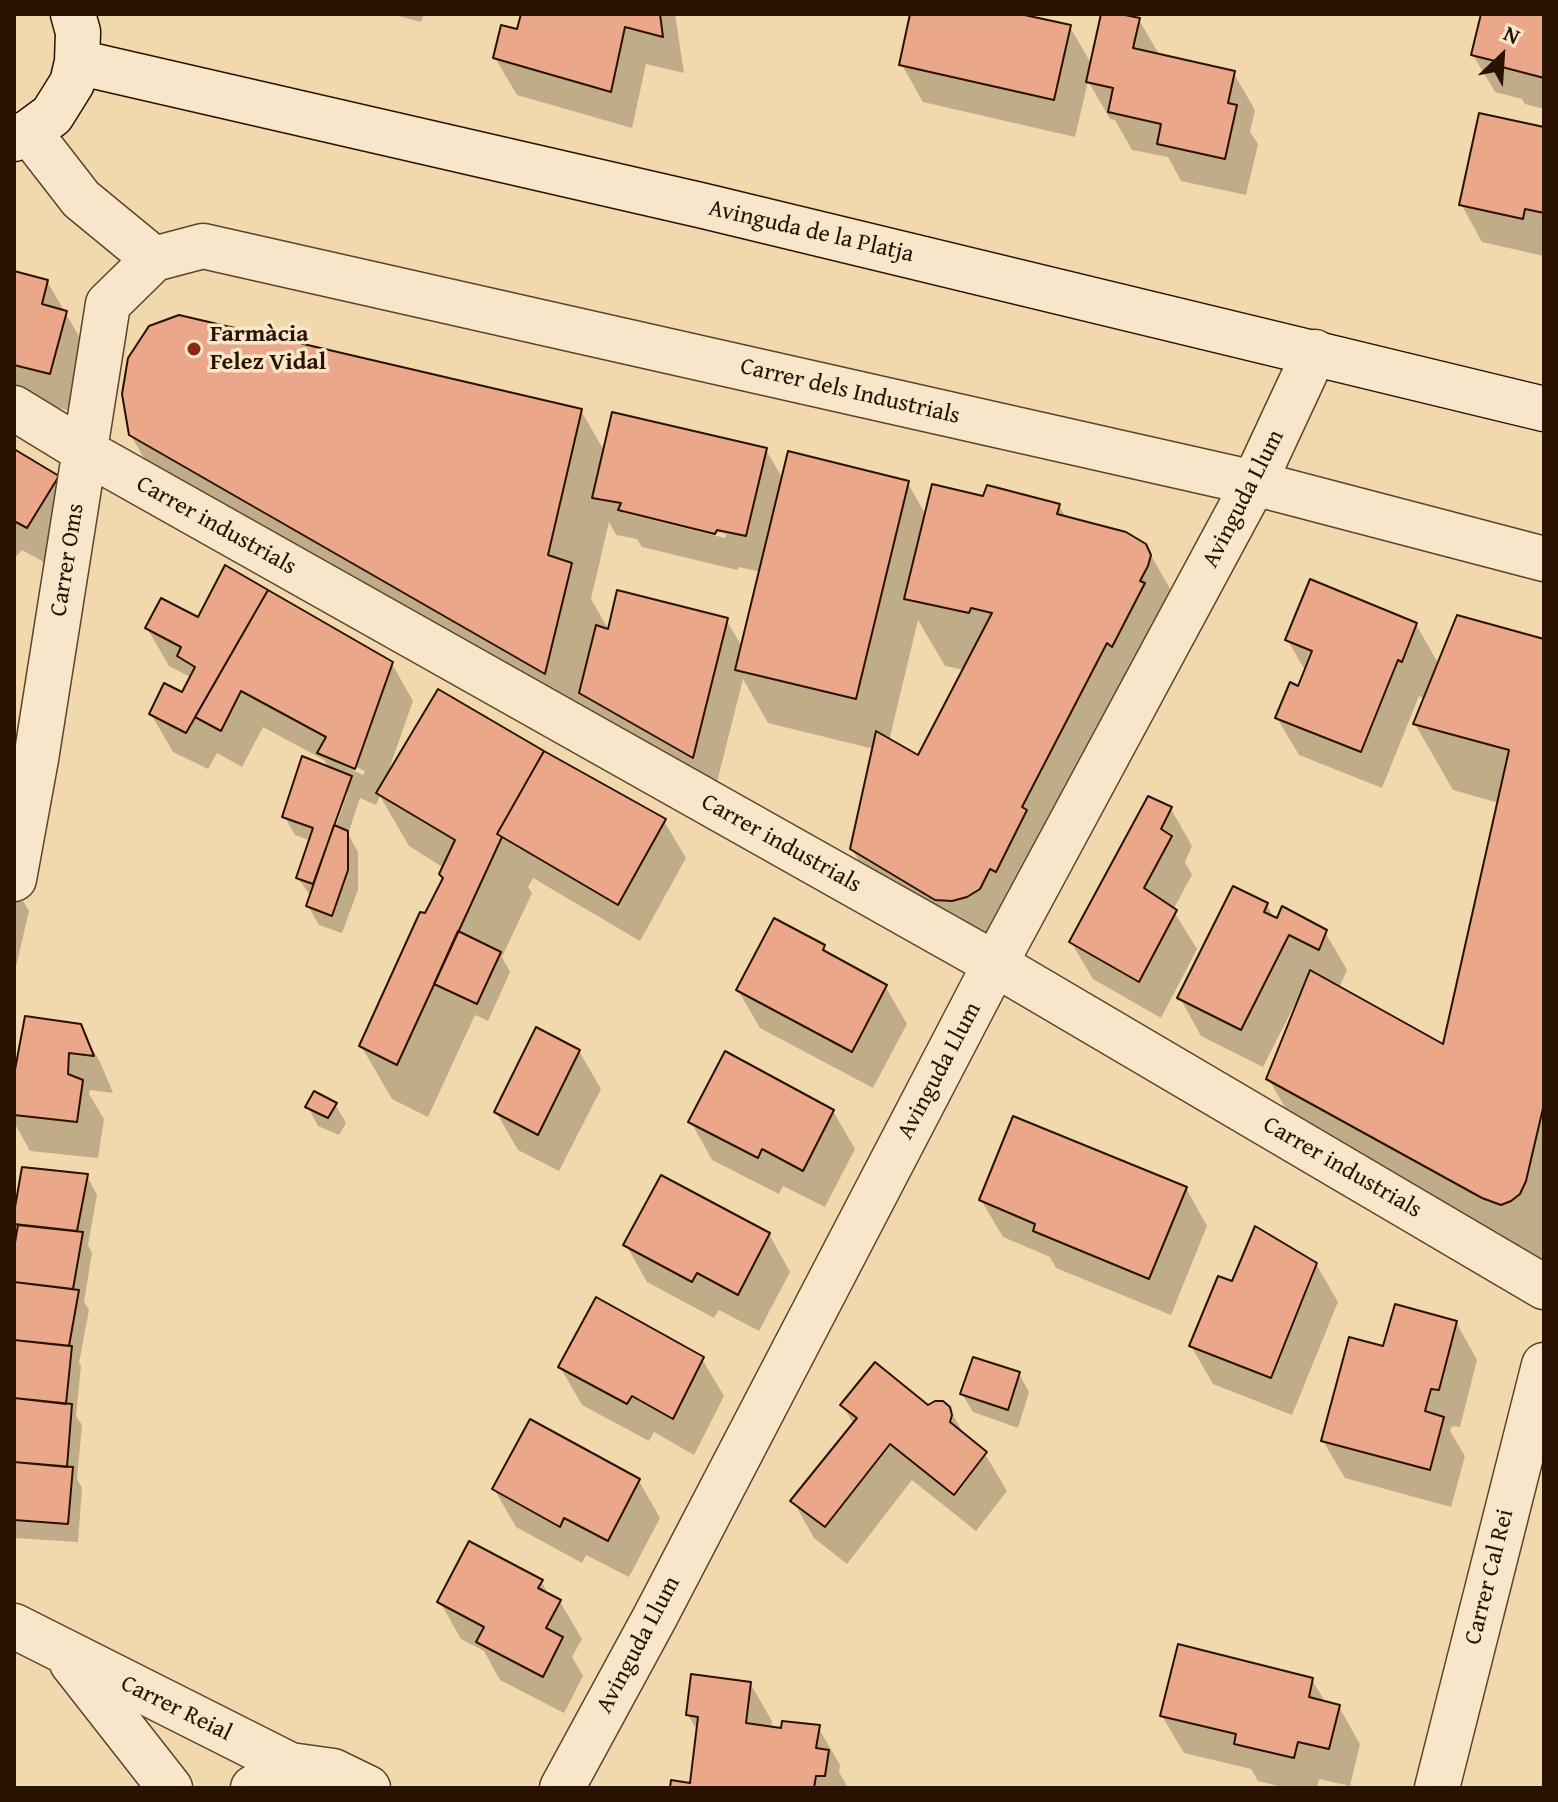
<!DOCTYPE html>
<meta charset="utf-8">
<style>
body{margin:0}
#map{position:relative;width:1558px;height:1802px;overflow:hidden;background:#f2d8ad;font-family:"Gentium Book Plus",serif}
canvas{display:block}
.frame{position:absolute;inset:0;border:16px solid #2a1200;pointer-events:none}
.north{position:absolute;left:1462px;top:16px;width:80px;height:80px;-webkit-text-stroke:6px #f7e6ca;paint-order:stroke;rotate:25deg;font-size:22px;font-weight:700;line-height:32px;text-align:center;color:#2a1200}
.north::after{content:'';display:block;margin:auto;width:28px;height:36px;background:#2a1200;clip-path:polygon(50% 0,100% 100%,50% 72%,0 100%)}
</style>
<div id="map">
<canvas width="1558" height="1802"></canvas>
<div class="frame"></div>
<div class="north">N</div>
</div>
<script>
const ctx = document.querySelector('canvas').getContext('2d');
ctx.lineJoin = 'round';
function fill(path, color) {
  ctx.fillStyle = color;
  ctx.fill(path, 'evenodd');
}
function shape(rows) {
  const path = new Path2D();
  for (const r of rows) {
    path.moveTo(r[0], r[1]);
    for (let i = 2; i < r.length; i += 2) path.lineTo(r[i], r[i + 1]);
  }
  return path;
}
function stroke(path, color, width, dash) {
  ctx.strokeStyle = color;
  ctx.lineWidth = width;
  ctx.lineCap = dash ? 'butt' : 'round';
  ctx.setLineDash(dash || []);
  ctx.stroke(path);
}
function write(font, color, halo, rows, align = 'center') {
  ctx.font = font + ' "Gentium Book Plus",serif';
  ctx.lineWidth = 7;
  ctx.setLineDash([]);
  ctx.textBaseline = 'middle';
  ctx.strokeStyle = halo;
  ctx.fillStyle = color;
  for (const [text, x, y, turn = 0] of rows) {
    ctx.save();
    ctx.translate(x, y);
    ctx.rotate((+turn || 0) * Math.PI / 180);
    ctx.textAlign = isNaN(turn) ? turn : align;
    if (halo) ctx.strokeText(text, 0, 0);
    ctx.fillText(text, 0, 0);
    ctx.restore();
  }
}
const shadow = shape([
 [391,14,424,14,421,22],
 [523,14,675,14,684,73,646,64,632,128,517,95,495,58,519,31],
 [913,14,1011,14,1070,27,1092,65,1103,14,1139,20,1160,56,1233,72,1255,110,1250,132,1258,144,1246,195,1181,181,1168,157,1132,150,1115,120,1110,119,1088,81,1075,137,923,102,902,65],
 [1483,14,1544,14,1544,109,1525,104,1522,99,1495,92,1473,55],
 [1544,129,1544,256,1482,242,1461,204],
 [14,273,47,281,87,350,71,411,14,396],
 [581,411,605,452,766,450,783,479,907,482,926,515,984,499,1059,506,1067,519,1145,545,1184,613,1065,878,1034,938,1028,935,1006,963,891,916,852,849,874,749,768,723,743,679,714,794,603,731,591,709,583,739,169,501,130,434],
 [624,509,726,534,725,538,624,513],
 [609,522,616,535,637,539,642,547,737,570,739,567,761,572,743,648,726,620,610,632,591,599],
 [918,620,945,666,965,670,919,758,889,741],
 [14,451,57,477,79,514,49,565,22,550,14,559],
 [198,620,392,664,413,701,388,772,664,821,686,858,640,941,533,878,528,887,532,893,502,957,510,972,488,1021,475,1015,428,1117,392,1099,361,1046,444,880,444,868,409,846,380,796,376,805,360,798,348,834,358,852,358,890,342,933,319,925,308,906,311,897,298,878,311,841,295,835,284,816,329,769,324,760,263,727,242,767,217,753,208,769,173,752,151,714,183,695,192,678,169,666,147,628],
 [340,760,365,771,363,775,340,764],
 [344,792,348,792,332,836,329,834],
 [1416,624,1439,665,1544,641,1544,1269,1307,1145,1268,1078,1300,999,1298,998,1263,1067,1201,1036,1180,998,1266,904,1275,919,1325,932,1347,970,1339,988,1444,1047,1499,803,1453,790,1415,724,1425,699,1419,696,1382,788,1299,755,1277,718,1299,689,1306,672,1287,639],
 [1171,809,1192,846,1185,862,1192,875,1173,910,1197,949,1161,1018,1093,979,1071,942],
 [14,885,29,911,14,975],
 [824,947,829,956,885,986,907,1024,873,1088,760,1028,738,990],
 [79,1026,101,1064,113,1093,90,1090,89,1094,104,1119,98,1158,30,1151,14,1122,14,1086],
 [579,1051,601,1089,559,1171,518,1150,496,1112],
 [335,1104,346,1123,339,1135,318,1126,308,1107],
 [833,1111,855,1149,825,1207,783,1186,779,1194,712,1160,691,1122],
 [87,1176,97,1195,88,1245,92,1253,84,1302,89,1310,79,1363,81,1366,76,1416,82,1425,77,1479,82,1488,78,1542,15,1538,14,1259,19,1232,14,1224],
 [1186,1188,1207,1226,1171,1315,1056,1268,1050,1257,1003,1237,981,1200],
 [769,1234,790,1272,759,1331,719,1310,714,1318,647,1282,626,1245],
 [1316,1264,1338,1302,1292,1415,1213,1384,1191,1346,1233,1283],
 [1456,1322,1477,1360,1460,1427,1452,1426,1450,1431,1465,1456,1451,1507,1345,1478,1323,1441,1385,1348],
 [702,1359,724,1396,694,1455,654,1432,649,1441,582,1405,560,1367],
 [1019,1374,1029,1392,1018,1428,973,1412,962,1394],
 [843,1406,949,1408,966,1438,985,1454,1007,1491,976,1531,912,1480,847,1564,814,1538,793,1501,854,1425],
 [639,1481,660,1518,629,1577,586,1555,582,1563,516,1527,494,1489],
 [541,1581,550,1597,560,1602,582,1639,572,1657,583,1676,564,1713,500,1680,484,1651,461,1639,440,1602],
 [1312,1680,1326,1703,1339,1707,1360,1744,1350,1786,1319,1779,1317,1788,1286,1788,1258,1781,1251,1769,1184,1753,1162,1716],
 [750,1683,772,1721,771,1728,818,1727,840,1765,839,1772,848,1788,672,1788,691,1786,698,1732,688,1715]
]);
const building = shape([
 [521,14,660,14,663,37,625,27,611,92,493,58,501,25,517,29,521,14],
 [910,14,1020,14,1071,25,1054,100,899,65,910,14],
 [1101,14,1120,14,1140,18,1133,48,1235,71,1228,103,1237,105,1225,159,1157,144,1161,124,1108,112,1113,88,1086,82,1101,14],
 [1481,14,1544,14,1544,78,1502,67,1503,63,1471,55,1481,14],
 [1479,113,1544,127,1544,213,1525,209,1523,219,1459,205,1479,113],
 [14,271,48,280,42,304,67,311,50,374,14,365,14,271],
 [179,315,582,409,548,555,572,563,545,674,129,435,122,394,128,358,149,326,179,315],
 [612,412,767,448,746,536,717,530,715,534,618,510,621,503,592,498,612,412],
 [14,449,59,476,27,528,14,521,14,449],
 [788,451,909,481,856,699,735,670,788,451],
 [932,484,983,496,987,485,1060,504,1057,514,1126,532,1146,544,1151,555,1148,566,1140,581,1145,583,1112,647,1107,643,1022,807,1027,810,996,872,990,869,980,889,967,897,952,901,935,900,850,849,876,731,918,755,992,613,971,608,969,613,904,599,932,484],
 [225,565,268,590,186,733,149,714,164,683,182,692,195,667,177,656,181,647,145,628,161,598,198,617,225,565],
 [1310,579,1417,623,1402,662,1398,660,1361,752,1275,718,1290,682,1298,686,1312,651,1285,640,1310,579],
 [268,590,393,662,355,769,317,753,326,737,241,691,221,731,195,717,268,590],
 [617,590,728,618,693,758,579,693,596,625,608,629,617,590],
 [1457,615,1544,639,1544,1104,1526,1181,1520,1194,1511,1201,1501,1205,1482,1198,1266,1079,1310,970,1443,1044,1509,750,1413,724,1457,615],
 [438,689,544,751,497,834,502,837,397,1065,359,1046,420,912,425,913,443,878,439,874,455,840,376,793,438,689],
 [544,751,666,819,618,905,497,834,544,751],
 [302,756,352,776,313,884,296,878,313,828,282,817,302,756],
 [1148,796,1172,807,1161,829,1172,836,1144,888,1177,910,1139,982,1069,942,1148,796],
 [334,825,348,831,348,870,332,916,306,906,334,825],
 [1233,886,1268,903,1264,912,1277,918,1282,906,1327,930,1319,950,1289,935,1241,1030,1177,998,1233,886],
 [774,918,825,945,823,950,887,985,852,1052,736,990,774,918],
 [458,931,501,952,477,1004,434,984,458,931],
 [25,1016,81,1024,94,1056,69,1053,68,1074,83,1080,77,1122,14,1115,14,1075,25,1016],
 [536,1027,580,1050,538,1135,494,1112,536,1027],
 [725,1051,834,1110,803,1171,762,1149,758,1158,688,1122,725,1051],
 [314,1091,337,1103,328,1118,305,1107,314,1091],
 [1013,1116,1187,1187,1149,1279,1033,1231,1035,1224,979,1200,1013,1116],
 [22,1167,88,1174,77,1231,14,1224,14,1213,22,1167],
 [661,1175,770,1233,738,1295,697,1273,692,1282,623,1245,661,1175],
 [18,1225,83,1232,73,1289,14,1282,14,1248,18,1225],
 [1255,1226,1317,1263,1271,1378,1189,1346,1218,1276,1232,1281,1255,1226],
 [14,1282,79,1290,69,1346,14,1340,14,1282],
 [596,1297,704,1357,673,1419,632,1396,627,1404,558,1367,596,1297],
 [1395,1304,1457,1321,1439,1390,1431,1389,1425,1411,1444,1417,1430,1470,1321,1441,1349,1337,1383,1346,1395,1304],
 [14,1340,72,1346,66,1404,14,1398,14,1340],
 [973,1357,1020,1372,1008,1410,960,1394,973,1357],
 [875,1362,928,1405,935,1401,943,1401,950,1407,952,1415,950,1422,987,1452,954,1495,890,1444,825,1527,790,1501,857,1418,840,1405,875,1362],
 [14,1398,72,1404,67,1467,14,1462,14,1398],
 [530,1419,640,1479,608,1541,564,1518,560,1527,492,1489,530,1419],
 [14,1462,73,1467,68,1524,14,1520,14,1462],
 [469,1541,543,1580,538,1588,561,1600,546,1628,563,1637,543,1677,476,1642,484,1627,437,1602,469,1541],
 [1178,1644,1313,1678,1309,1697,1340,1705,1329,1749,1298,1742,1294,1758,1234,1744,1236,1734,1160,1716,1178,1644],
 [691,1674,751,1682,746,1723,781,1728,782,1721,820,1725,816,1748,829,1750,825,1776,816,1776,814,1788,670,1788,671,1780,690,1783,698,1717,686,1715,691,1674]
]);
const street = shape([
 [29,132,81,199,154,259],
 [154,259,203,246,1254,483,1544,559],
 [14,408,86,452,995,964,1544,1287],
 [14,879,36,759,108,304,154,259],
 [14,1626,290,1765],
 [72,1663,170,1788],
 [253,1788,290,1765,333,1771,368,1788],
 [562,1788,655,1617,995,964,1254,483,1315,352],
 [1437,1788,1544,1365]
]);
const secondary = shape([
 [77,62,704,206,1544,409],
 [14,139,29,132,52,115,72,83,77,62,78,32,73,14]
]);
const markers = [
 [194,349,8,"#8f2418"]
];
const streetNames = [
 ["Avinguda de la Platja",811,232,13],
 ["Carrer dels Industrials",850,392,13],
 ["Avinguda Llum",1244,499,-63],
 ["Carrer industrials",216,526,29],
 ["Carrer Oms",68,560,-81],
 ["Carrer industrials",781,844,29],
 ["Avinguda Llum",940,1071,-62],
 ["Carrer industrials",1342,1168,30],
 ["Carrer Cal Rei",1490,1577,-76],
 ["Avinguda Llum",639,1645,-62],
 ["Carrer Reial",176,1709,26]
];
const poiNames = [
 ["Farmàcia",210,335],
 ["Felez Vidal",210,363]
];
fill(shadow, '#0003');
fill(building, '#eaa789');
stroke(building, '#2a1200', 2);
stroke(street, '#5c442b', 47);
stroke(secondary, '#2a1200', 47);
stroke(street, '#f7e6ca', 44);
stroke(secondary, '#f7e6ca', 44);
for (const [x, y, r, color] of markers) {
  const dot = new Path2D();
  dot.arc(x, y, r, 0, 2 * Math.PI);
  ctx.fillStyle = color;
  ctx.fill(dot);
  stroke(dot, '#f7e6ca', 3);
}
write('24px', '#2a1200', '#f7e6ca', streetNames);
write('bold 24px', '#2a1200', '#f7e6ca', poiNames, 'left');
</script>
